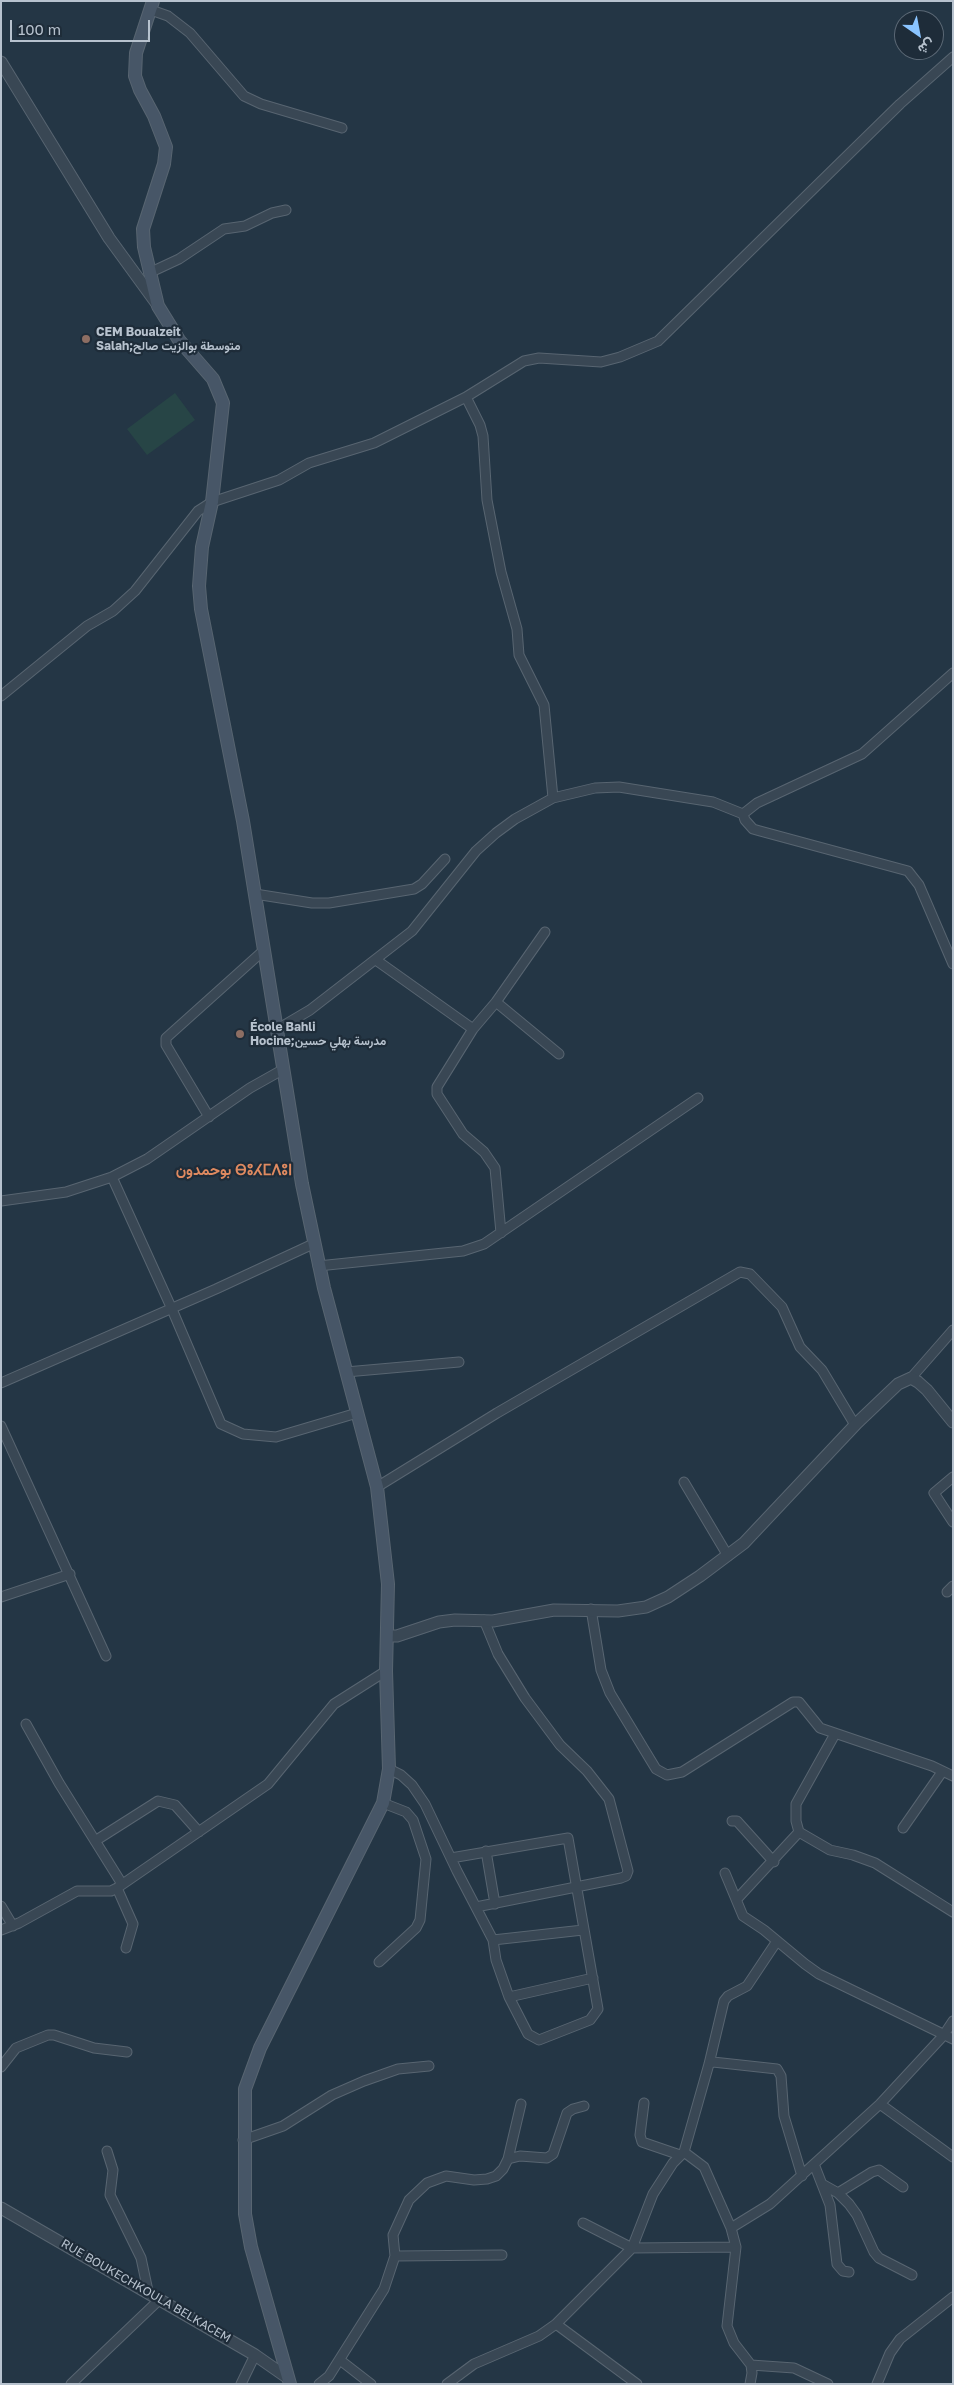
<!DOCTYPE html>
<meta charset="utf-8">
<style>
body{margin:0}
#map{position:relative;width:954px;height:2385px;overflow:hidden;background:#243645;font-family:"Golos Text",Vazirmatn,sans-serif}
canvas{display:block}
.frame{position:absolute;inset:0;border:2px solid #b7c2ce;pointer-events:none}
.north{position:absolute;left:894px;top:10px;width:50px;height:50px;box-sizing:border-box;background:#1e2c39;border:1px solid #5b6875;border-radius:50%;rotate:147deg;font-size:14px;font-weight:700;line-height:20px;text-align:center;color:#b7c2ce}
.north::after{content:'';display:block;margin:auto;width:18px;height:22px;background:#8ac4ff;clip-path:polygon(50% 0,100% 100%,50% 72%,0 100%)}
.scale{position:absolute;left:10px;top:20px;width:140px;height:22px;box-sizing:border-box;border:2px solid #b7c2ce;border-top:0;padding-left:6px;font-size:15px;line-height:18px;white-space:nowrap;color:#b7c2ce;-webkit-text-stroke:4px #1e2c39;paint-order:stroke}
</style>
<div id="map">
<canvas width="954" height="2385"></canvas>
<div class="frame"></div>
<div class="north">ش</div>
<div class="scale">100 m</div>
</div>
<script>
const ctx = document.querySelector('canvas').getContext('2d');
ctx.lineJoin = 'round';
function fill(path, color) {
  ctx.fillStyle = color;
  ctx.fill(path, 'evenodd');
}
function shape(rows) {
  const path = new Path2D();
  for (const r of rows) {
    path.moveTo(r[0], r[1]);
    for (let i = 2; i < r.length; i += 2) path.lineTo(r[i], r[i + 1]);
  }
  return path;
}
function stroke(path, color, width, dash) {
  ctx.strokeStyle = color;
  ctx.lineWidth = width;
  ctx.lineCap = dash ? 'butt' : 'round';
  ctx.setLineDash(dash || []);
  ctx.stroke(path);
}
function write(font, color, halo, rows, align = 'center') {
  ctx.font = font + ' "Golos Text",Vazirmatn,"Noto Sans Tifinagh",sans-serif';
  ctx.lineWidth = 4.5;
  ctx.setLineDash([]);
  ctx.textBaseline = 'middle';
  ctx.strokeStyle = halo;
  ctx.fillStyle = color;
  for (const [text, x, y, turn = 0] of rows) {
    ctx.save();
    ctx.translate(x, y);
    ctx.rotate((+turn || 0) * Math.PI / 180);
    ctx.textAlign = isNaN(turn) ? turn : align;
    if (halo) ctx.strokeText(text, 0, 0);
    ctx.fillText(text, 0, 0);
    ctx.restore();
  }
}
const green = shape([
 [175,393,195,420,147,455,127,429]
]);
const minor = shape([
 [151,10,168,16,190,33,244,96,261,104,342,128],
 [149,273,179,259,224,229,245,226,272,213,286,210],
 [466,397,480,425,483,436,487,500,501,572,517,629,519,655,544,705,553,798],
 [1,696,87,626,113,611,135,591,198,511,212,502,279,480,309,463,374,443,466,397,524,361,539,358,601,362,620,357,658,341,900,104,953,57],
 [743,814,757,803,862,754,953,673],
 [255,894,312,903,329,903,414,889,422,884,445,859],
 [376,960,473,1029],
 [496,1002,559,1054],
 [276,1030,310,1010,412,931,476,851,496,833,515,819,553,798,595,788,619,787,713,802,743,814,745,820,753,829,760,831,908,871,919,885,953,964],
 [209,1117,166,1045,166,1038,263,951],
 [112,1177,171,1307,221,1424,243,1434,276,1437,357,1413],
 [1,1201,66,1192,112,1177,147,1159,250,1088,282,1070],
 [501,1233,495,1168,484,1152,463,1134,437,1094,437,1087,473,1029,496,1002,545,932],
 [318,1266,463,1251,484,1244,698,1098],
 [346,1372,459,1362],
 [911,1378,953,1330],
 [1,1383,216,1289,313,1244],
 [1,1426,106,1656],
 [953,1477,934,1493,953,1522],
 [684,1482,728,1556],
 [377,1487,497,1413,740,1272,750,1274,782,1307,800,1347,822,1370,855,1425],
 [947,1592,953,1586],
 [1,1597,70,1574],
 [591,1609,601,1670,610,1693,656,1769,667,1775,682,1772,793,1702,799,1702,820,1728,932,1766,953,1776],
 [26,1724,59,1783,122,1884],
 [389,1769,401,1775,412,1785,425,1804,457,1871,493,1940,496,1960,509,1997,528,2034,539,2040,590,2020,598,2009,568,1838,451,1858],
 [732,1821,737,1821,774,1862],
 [903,1828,942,1772],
 [799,1832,830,1850,853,1855,875,1863,953,1912],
 [95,1841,158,1801,175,1805,199,1832],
 [486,1851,495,1904],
 [725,1873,743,1916,764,1930,805,1964,819,1974,953,2039],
 [117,1888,133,1924,126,1948],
 [737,1899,799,1832,796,1821,796,1804,835,1734],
 [1,1906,13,1926],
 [476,1907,621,1878,626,1876,628,1871,609,1799,587,1771,560,1745,525,1698,498,1654,484,1620],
 [1,1930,19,1923,77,1891,111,1891,117,1888,268,1784,334,1704,386,1671],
 [493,1940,583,1930],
 [379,1962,416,1928,420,1920,426,1859,413,1820,406,1812,383,1803],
 [509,1997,593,1978],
 [709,2064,713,2062,777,2069,781,2076,784,2116,802,2176],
 [1,2067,16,2048,48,2035,54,2035,94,2048,127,2052],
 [644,2103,640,2135,642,2142,680,2155],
 [880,2104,953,2157],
 [243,2140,283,2126,332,2095,364,2081,398,2069,429,2066],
 [107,2151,113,2170,110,2195,141,2258,148,2291],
 [508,2159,521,2104],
 [814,2164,830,2205,837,2264,843,2271,849,2272],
 [822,2184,838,2193,849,2204,857,2215,874,2252,879,2258,912,2275],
 [838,2193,872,2172,879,2170,903,2187],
 [583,2223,632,2248,653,2194,673,2163,684,2152],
 [731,2228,770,2204,880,2104,943,2036,953,2021],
 [395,2256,393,2235,409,2200,427,2183,446,2176,474,2180,487,2179,496,2176,503,2169,508,2159,520,2156,547,2158,553,2154,567,2113,573,2109,584,2106],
 [556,2324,637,2384],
 [340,2360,371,2384],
 [751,2365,794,2368,828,2384],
 [71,2384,159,2300],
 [241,2384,255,2355],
 [319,2384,329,2376,384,2289,395,2256,502,2255],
 [447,2384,474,2364,539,2336,556,2324,632,2248,736,2247],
 [750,2384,752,2373,751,2365,734,2343,727,2326,736,2247,731,2228,704,2167,684,2152,709,2064,724,2001,728,1996,747,1986,777,1941],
 [877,2384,890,2353,900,2339,953,2297]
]);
const tertiary = shape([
 [1,62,109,238,157,304],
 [387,1636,397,1636,439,1622,455,1620,493,1621,554,1610,618,1611,646,1607,668,1597,700,1576,744,1543,857,1423,898,1384,911,1378,918,1382,927,1390,953,1422],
 [1,2208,255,2355,288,2378]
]);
const secondary = shape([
 [153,1,136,53,135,76,140,90,154,116,166,147,164,164,143,229,144,247,158,306,179,340,213,379,223,403,212,502,202,547,199,586,201,609,243,821,302,1184,324,1288,377,1487,388,1584,386,1671,389,1769,383,1803,260,2048,245,2089,245,2214,251,2247,290,2384]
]);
const markers = [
 [86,339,5,"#8d6e63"],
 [240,1034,5,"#8d6e63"]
];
const poiNames = [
 ["CEM Boualzeit",96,332],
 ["Salah;متوسطة بوالزيت صالح",96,346],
 ["École Bahli",250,1027],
 ["Hocine;مدرسة بهلي حسين",250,1041]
];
const streetNames = [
 ["RUE BOUKECHKOULA BELKACEM",146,2291,30]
];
const quarterNames = [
 ["بوحمدون ⴱⵓⵃⵎⴷⵓⵏ",234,1170]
];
fill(green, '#274546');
stroke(minor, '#586571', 11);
stroke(tertiary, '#586571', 13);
stroke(secondary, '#586571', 14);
stroke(minor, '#394754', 9);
stroke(tertiary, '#394754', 11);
stroke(secondary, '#475667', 12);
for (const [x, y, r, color] of markers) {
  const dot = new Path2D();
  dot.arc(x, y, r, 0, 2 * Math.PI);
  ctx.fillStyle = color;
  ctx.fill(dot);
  stroke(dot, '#1e2c39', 2);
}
write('bold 12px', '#b7c2ce', '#1e2c39', poiNames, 'left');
write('12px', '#b7c2ce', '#1e2c39', streetNames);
write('bold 15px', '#df8a60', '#1e2c39', quarterNames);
</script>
